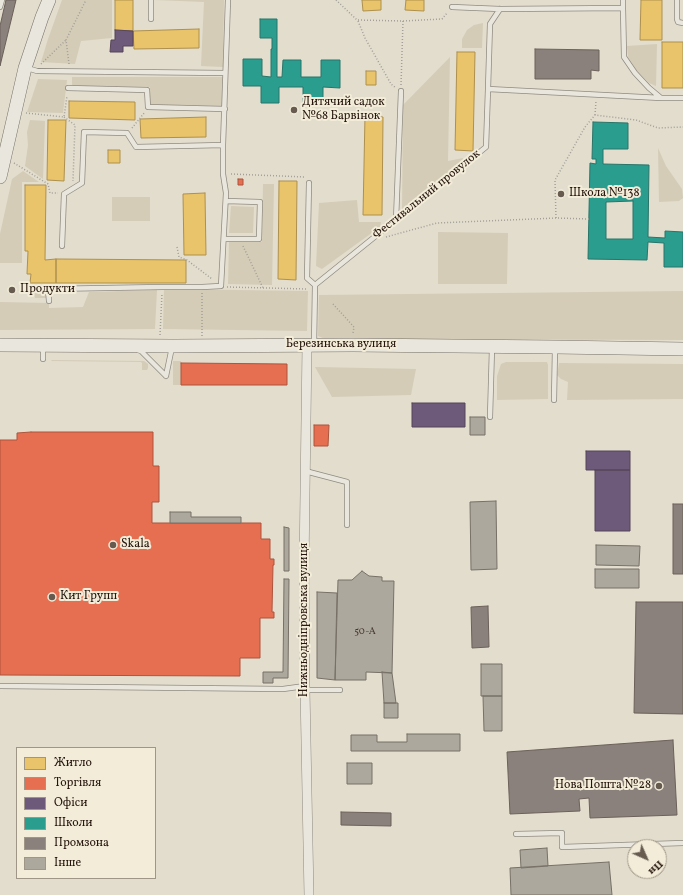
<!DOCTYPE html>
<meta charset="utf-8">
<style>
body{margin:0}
#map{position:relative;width:683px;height:895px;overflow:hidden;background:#e2ddcd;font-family:Vollkorn,serif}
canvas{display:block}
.legend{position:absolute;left:16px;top:747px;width:140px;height:132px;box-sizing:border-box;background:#f2ecd9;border:1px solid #a09687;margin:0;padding:5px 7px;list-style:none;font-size:12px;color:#25150c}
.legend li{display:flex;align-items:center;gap:8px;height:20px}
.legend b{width:20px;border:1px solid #a09687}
.north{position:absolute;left:627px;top:839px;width:40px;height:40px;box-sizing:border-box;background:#f2ecd9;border:1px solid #a09687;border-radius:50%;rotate:135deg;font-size:11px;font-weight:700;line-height:16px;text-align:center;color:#25150c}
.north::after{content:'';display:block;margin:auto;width:14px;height:18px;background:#675b50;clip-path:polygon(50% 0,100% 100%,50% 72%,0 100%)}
</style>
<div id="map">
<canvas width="683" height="895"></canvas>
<ul class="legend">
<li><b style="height:11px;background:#e9c46a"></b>Житло</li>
<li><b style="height:11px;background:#e76f51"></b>Торгівля</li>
<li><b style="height:11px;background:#6d597a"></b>Офіси</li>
<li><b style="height:11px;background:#2a9d8f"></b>Школи</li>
<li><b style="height:11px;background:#8a817c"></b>Промзона</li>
<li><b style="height:11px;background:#ada89d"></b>Інше</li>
</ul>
<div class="north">Пн</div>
</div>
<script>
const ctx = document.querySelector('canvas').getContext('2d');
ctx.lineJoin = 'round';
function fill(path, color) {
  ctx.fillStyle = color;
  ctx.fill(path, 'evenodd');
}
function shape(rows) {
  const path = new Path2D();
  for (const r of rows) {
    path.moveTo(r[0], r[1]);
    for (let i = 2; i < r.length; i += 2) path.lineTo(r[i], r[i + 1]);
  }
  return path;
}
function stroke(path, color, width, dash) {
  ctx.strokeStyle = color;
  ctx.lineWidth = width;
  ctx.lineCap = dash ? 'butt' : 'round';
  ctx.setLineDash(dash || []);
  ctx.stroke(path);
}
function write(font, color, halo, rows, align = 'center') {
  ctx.font = font + ' Vollkorn,serif';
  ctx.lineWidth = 4;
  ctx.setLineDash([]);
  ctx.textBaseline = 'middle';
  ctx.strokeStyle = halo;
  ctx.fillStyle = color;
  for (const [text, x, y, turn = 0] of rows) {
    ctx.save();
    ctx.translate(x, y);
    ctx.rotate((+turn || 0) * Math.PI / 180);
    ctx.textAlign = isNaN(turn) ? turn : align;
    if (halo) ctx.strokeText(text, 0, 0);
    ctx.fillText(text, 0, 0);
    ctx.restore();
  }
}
const green = shape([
 [62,0,112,0,112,38,81,41,75,64,41,62,48,39],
 [155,0,224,0,223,67,201,66,204,2],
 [483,23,482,48,462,48,462,39,467,30,474,25],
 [657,44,656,86,649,83,637,71,628,57,627,46],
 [450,57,448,161,463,158,464,161,402,210,403,105],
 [72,77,223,77,222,106,150,105,150,87,72,86],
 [38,79,67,80,63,113,27,112],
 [30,120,45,121,43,179,25,166,28,145,27,132],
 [658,148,666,166,682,189,683,198,679,201,659,202],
 [23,171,39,182,22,182,22,263,0,263,0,234,12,179],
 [263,184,274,184,272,285,228,284,229,242,262,242],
 [112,197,150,197,150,221,112,221],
 [357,200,359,222,381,222,380,227,322,269,316,266,319,203],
 [231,206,254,207,253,233,229,233],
 [438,232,508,233,507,284,438,284],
 [28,285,46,286,46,298,35,298,34,295,28,295],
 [164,289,308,291,307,331,163,329],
 [157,290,155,329,0,330,0,302,49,303,49,308,83,307,89,292],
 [683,291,683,340,332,339,323,338,318,336,319,295],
 [52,360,144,361,148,364,148,368,147,370,142,370,142,363,141,362,51,361],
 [173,361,181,361,181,385,173,385],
 [506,362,547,362,548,365,548,399,497,400,497,376,501,364],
 [559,363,683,364,683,399,567,400,568,382,561,379,557,375],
 [315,367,416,369,411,395,332,397]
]);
const homes = shape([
 [115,0,133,0,133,31,115,30,115,0],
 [362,0,381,0,381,10,363,11,362,0],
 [406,0,424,0,424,11,405,10,406,0],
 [641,0,662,0,662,40,640,40,641,0],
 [199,29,199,48,134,49,133,31,199,29],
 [662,42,683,42,683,88,662,88,662,42],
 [457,52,475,52,473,151,455,150,457,52],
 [366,71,376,71,376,85,366,85,366,71],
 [69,101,135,102,135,120,69,118,69,101],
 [365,116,383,117,382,215,363,215,365,116],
 [206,117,206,137,141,138,140,119,206,117],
 [48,120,66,120,64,181,47,180,48,120],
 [108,150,120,150,120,163,108,163,108,150],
 [279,181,297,181,296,280,278,279,279,181],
 [25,185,46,185,45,260,56,259,56,283,30,283,31,274,27,274,28,251,25,251,25,185],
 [205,193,206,255,184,255,183,194,205,193],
 [56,259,186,260,186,283,56,283,56,259]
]);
const shops = shape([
 [238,179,243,179,243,185,238,185,238,179],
 [181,363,287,364,287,385,181,385,181,363],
 [314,425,329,425,328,446,314,446,314,425],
 [31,432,153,432,153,466,159,466,159,502,152,502,152,523,261,523,261,539,270,539,270,559,274,559,274,565,273,565,272,612,274,612,274,618,260,618,260,658,240,658,240,676,0,675,0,440,17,440,17,433,31,432]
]);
const offices = shape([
 [115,30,133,31,133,46,123,46,123,52,110,52,111,40,115,40,115,30],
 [412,403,465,403,465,427,412,427,412,403],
 [586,451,630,451,630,470,586,470,586,451],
 [595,470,630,470,630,531,595,531,595,470]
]);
const schools = shape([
 [260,19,277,19,277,77,282,77,283,60,301,60,301,77,321,77,321,60,340,60,340,88,323,87,323,105,303,104,303,87,279,87,279,103,261,103,261,86,243,86,243,59,262,59,262,76,271,77,271,49,272,49,272,38,260,38,260,19],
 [593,122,628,123,628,149,603,149,603,164,649,165,648,237,665,238,665,231,683,232,683,267,664,267,664,243,648,242,647,260,588,259,590,163,596,164,596,159,592,159,593,122],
 [633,201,633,239,606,239,606,202,633,201]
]);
const industry = shape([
 [6,0,16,0,0,66,0,26,6,0],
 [535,49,599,50,599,71,591,70,591,79,535,79,535,49],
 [673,504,683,504,683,574,673,574,673,504],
 [636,602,683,602,683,714,634,713,636,602],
 [488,606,489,647,472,648,471,607,488,606],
 [673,740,677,815,590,818,589,798,579,799,580,811,510,814,507,752,673,740],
 [341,812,391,813,391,826,341,825,341,812]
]);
const building = shape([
 [470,417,485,417,485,435,470,435,470,417],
 [496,501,497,569,471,570,470,502,496,501],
 [170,512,191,512,191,517,241,517,241,523,170,523,170,512],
 [284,527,289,528,289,571,284,571,284,527],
 [596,545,640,546,639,566,596,565,596,545],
 [595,569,639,569,639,588,595,588,595,569],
 [362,571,369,576,382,577,382,581,394,581,392,673,366,672,366,680,335,680,338,580,352,580,362,571],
 [284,579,289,579,288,678,273,678,273,683,263,683,263,672,283,672,284,579],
 [317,592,337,593,335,680,317,678,317,592],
 [481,664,502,664,502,696,481,696,481,664],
 [382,672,392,673,396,703,384,703,382,672],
 [483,696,502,696,502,731,484,731,483,696],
 [384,703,398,703,398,718,384,718,384,703],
 [407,734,460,734,460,751,351,751,351,735,377,735,377,742,407,742,407,734],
 [347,763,372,763,372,784,347,784,347,763],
 [547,848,548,866,521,868,520,850,547,848],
 [609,862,612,895,511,895,510,868,609,862]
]);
const path = shape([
 [336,0,357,20,403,21,442,19,447,13],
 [358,21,365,38,391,84,396,88],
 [41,64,66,40],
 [69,64,66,40,86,0],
 [401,85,403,21],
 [26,113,64,117,67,96],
 [595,115,596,101],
 [64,117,75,125,73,181],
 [132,128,145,112],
 [14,163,48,184,50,193,58,193],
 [231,174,305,177],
 [589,219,556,218,555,180,585,127,595,115,636,120,658,128,683,127],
 [386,237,437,223,556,218],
 [243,246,263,288],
 [177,247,179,257,187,260,212,279],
 [227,287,307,289],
 [333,304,354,327,353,333],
 [160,335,162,293],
 [202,336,202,293]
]);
const lane = shape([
 [151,0,151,19],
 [677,0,677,19,678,22,683,23],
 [0,7,2,0],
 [452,7,500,9,623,8,623,0],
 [623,8,624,57,635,73,649,88,661,98,683,98],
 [27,68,37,71,225,73],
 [68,88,147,90,148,107,225,109],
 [488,89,661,98],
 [309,183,307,278,315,285],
 [396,220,401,91],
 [224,239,259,239,260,202,226,201],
 [62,246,64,194,82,183,84,132,127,133,136,147,223,145],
 [49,301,48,289,162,287,202,287,221,286,226,193,223,174,223,145,228,0],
 [314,344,315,285,486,147,488,89,490,24,500,9],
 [43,347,43,359],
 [138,350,141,351,166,376],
 [166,376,172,347],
 [554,400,555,348],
 [490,417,492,348],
 [305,471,347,482,347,525],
 [0,686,283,689,305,686],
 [305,690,340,690],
 [516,834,562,833,562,847,683,843]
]);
const street = shape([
 [307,346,304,566,305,690,309,895]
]);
const secondary = shape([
 [0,177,25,68,42,17,49,0],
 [0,345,173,346,353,345,555,347,683,349]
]);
const markers = [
 [294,110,4,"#675b50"],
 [561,194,4,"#675b50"],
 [12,290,4,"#675b50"],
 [113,545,4,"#675b50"],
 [52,597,4,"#675b50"],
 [659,786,4,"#675b50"]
];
const numberNames = [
 ["50-А",365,632]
];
const poiNames = [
 ["Дитячий садок",302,103],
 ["№68 Барвінок",302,117],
 ["Школа №138",569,194],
 ["Продукти",20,290],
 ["Skala",121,545],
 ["Кит Групп",60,597],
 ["Нова Пошта №28",651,786,"right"]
];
const streetNames = [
 ["Фестивальний провулок",427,195,-39],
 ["Березинська вулиця",341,345],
 ["Нижньодніпровська вулиця",305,620,-90]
];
fill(green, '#d4ccb7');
fill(homes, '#e9c46a');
stroke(homes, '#ae904e', 1);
fill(shops, '#e76f51');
stroke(shops, '#ad543c', 1);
fill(offices, '#6d597a');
stroke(offices, '#574559', 1);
fill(schools, '#2a9d8f');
stroke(schools, '#287468', 1);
fill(industry, '#8a817c');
stroke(industry, '#6c615a', 1);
fill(building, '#ada89d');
stroke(building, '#767067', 1);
stroke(lane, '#908b81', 6);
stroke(street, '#908b81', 10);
stroke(secondary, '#767067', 14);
stroke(path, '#a39f98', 1.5, [1, 2]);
stroke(lane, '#e9e6de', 4.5);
stroke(street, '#e9e6de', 9);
stroke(secondary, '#e9e6de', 13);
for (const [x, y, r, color] of markers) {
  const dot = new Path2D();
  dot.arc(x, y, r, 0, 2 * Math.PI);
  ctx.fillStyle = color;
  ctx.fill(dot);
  stroke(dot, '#f2ecd9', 1.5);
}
write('10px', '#473a30', null, numberNames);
write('12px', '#25150c', '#f2ecd9', poiNames, 'left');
write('12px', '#25150c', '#f2ecd9', streetNames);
</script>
